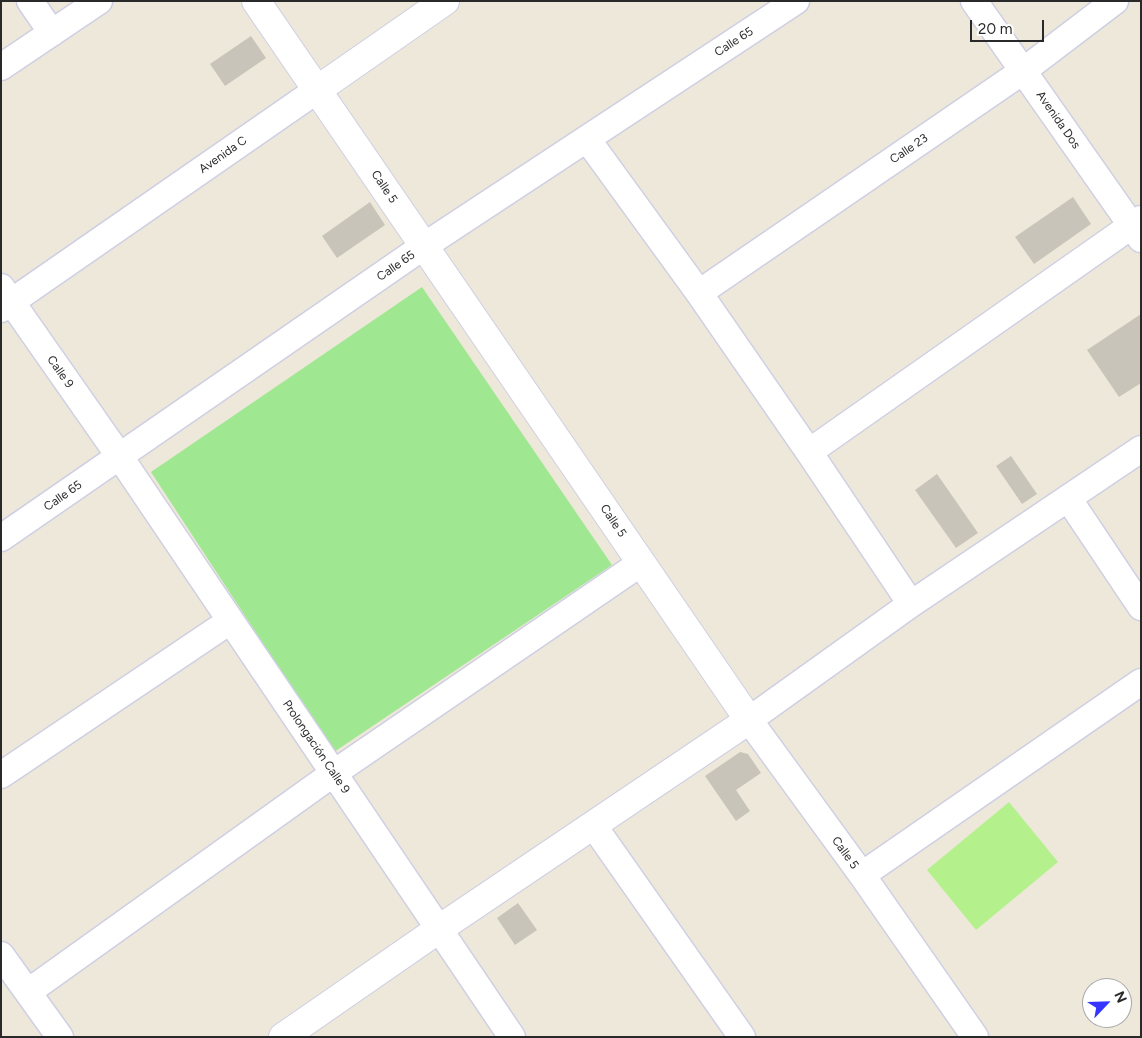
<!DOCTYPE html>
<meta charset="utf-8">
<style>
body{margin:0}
#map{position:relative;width:1142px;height:1038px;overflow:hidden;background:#ede8d9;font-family:Figtree,sans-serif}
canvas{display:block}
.frame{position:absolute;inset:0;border:2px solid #292929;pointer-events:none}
.north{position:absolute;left:1082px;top:978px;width:50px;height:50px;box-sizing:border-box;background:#fff;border:1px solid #a9a9a9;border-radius:50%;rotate:66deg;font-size:14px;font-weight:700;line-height:20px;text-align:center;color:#292929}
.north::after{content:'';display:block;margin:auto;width:18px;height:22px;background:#3436ff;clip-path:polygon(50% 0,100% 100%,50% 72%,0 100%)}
.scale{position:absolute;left:970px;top:20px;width:74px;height:22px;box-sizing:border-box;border:2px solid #292929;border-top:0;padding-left:6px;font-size:15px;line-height:18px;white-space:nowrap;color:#292929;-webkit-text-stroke:4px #fff;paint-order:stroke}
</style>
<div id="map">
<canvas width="1142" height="1038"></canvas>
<div class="frame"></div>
<div class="north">N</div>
<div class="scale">20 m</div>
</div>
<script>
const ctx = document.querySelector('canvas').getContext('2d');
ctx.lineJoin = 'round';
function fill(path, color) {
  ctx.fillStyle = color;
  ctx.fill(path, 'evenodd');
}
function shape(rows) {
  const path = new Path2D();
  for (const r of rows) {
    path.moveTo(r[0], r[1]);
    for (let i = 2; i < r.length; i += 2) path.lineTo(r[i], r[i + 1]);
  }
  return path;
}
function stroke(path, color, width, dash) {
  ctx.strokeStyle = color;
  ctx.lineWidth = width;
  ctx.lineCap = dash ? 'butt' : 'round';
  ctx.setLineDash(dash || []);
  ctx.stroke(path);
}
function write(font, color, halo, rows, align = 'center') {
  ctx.font = font + ' Figtree,sans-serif';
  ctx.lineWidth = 4.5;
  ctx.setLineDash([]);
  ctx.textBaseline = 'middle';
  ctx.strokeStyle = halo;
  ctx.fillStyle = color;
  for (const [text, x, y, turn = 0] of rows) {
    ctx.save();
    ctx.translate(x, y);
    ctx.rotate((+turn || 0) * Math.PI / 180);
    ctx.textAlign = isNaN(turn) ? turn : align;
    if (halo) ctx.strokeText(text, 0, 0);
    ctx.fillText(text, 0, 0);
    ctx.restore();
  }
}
const green = shape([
 [422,287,612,565,334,752,151,472]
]);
const pitch = shape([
 [1009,802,1058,862,976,930,927,870]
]);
const building = shape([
 [251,36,266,58,225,86,210,64],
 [1073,197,1091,224,1034,264,1015,237],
 [370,202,385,225,337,258,322,236],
 [1141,314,1141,383,1119,397,1087,350],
 [1011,456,1037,494,1022,504,996,466],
 [937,474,978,533,956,548,915,490],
 [740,752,748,754,761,773,736,790,750,811,736,821,705,776],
 [518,903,537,930,515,945,497,918]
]);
const minor = shape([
 [30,1,52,33],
 [974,1,1141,239],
 [1,67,99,1],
 [587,139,699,293,809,452,911,604],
 [1,287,120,457,512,1037],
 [699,293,1023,71,1115,1],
 [1,309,317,90],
 [809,452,1141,219],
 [1068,498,1141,607],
 [1,538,424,246,796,1],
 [1,775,230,621],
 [593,825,742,1037],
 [862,875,1141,682],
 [1,955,60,1037],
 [28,992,334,773,641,563],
 [975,1037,862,875,749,720,911,604,1141,449]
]);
const tertiary = shape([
 [256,1,749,720,439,929,283,1037],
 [317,90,445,1]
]);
const streetNames = [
 ["Calle 65",734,42,-33],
 ["Avenida Dos",1058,120,55],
 ["Calle 23",909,149,-34],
 ["Avenida C",223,155,-35],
 ["Calle 5",384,187,56],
 ["Calle 65",396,266,-35],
 ["Calle 9",60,372,55],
 ["Calle 65",63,496,-35],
 ["Calle 5",613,521,56],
 ["Prolongación Calle 9",316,747,56],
 ["Calle 5",845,853,54]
];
fill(green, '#9fe891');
fill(pitch, '#b4f18c');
fill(building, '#c8c4b9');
stroke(minor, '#cfcfe4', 29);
stroke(tertiary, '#cfcfe4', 30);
stroke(minor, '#fff', 26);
stroke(tertiary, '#fff', 28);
write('12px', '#292929', '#fff', streetNames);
</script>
